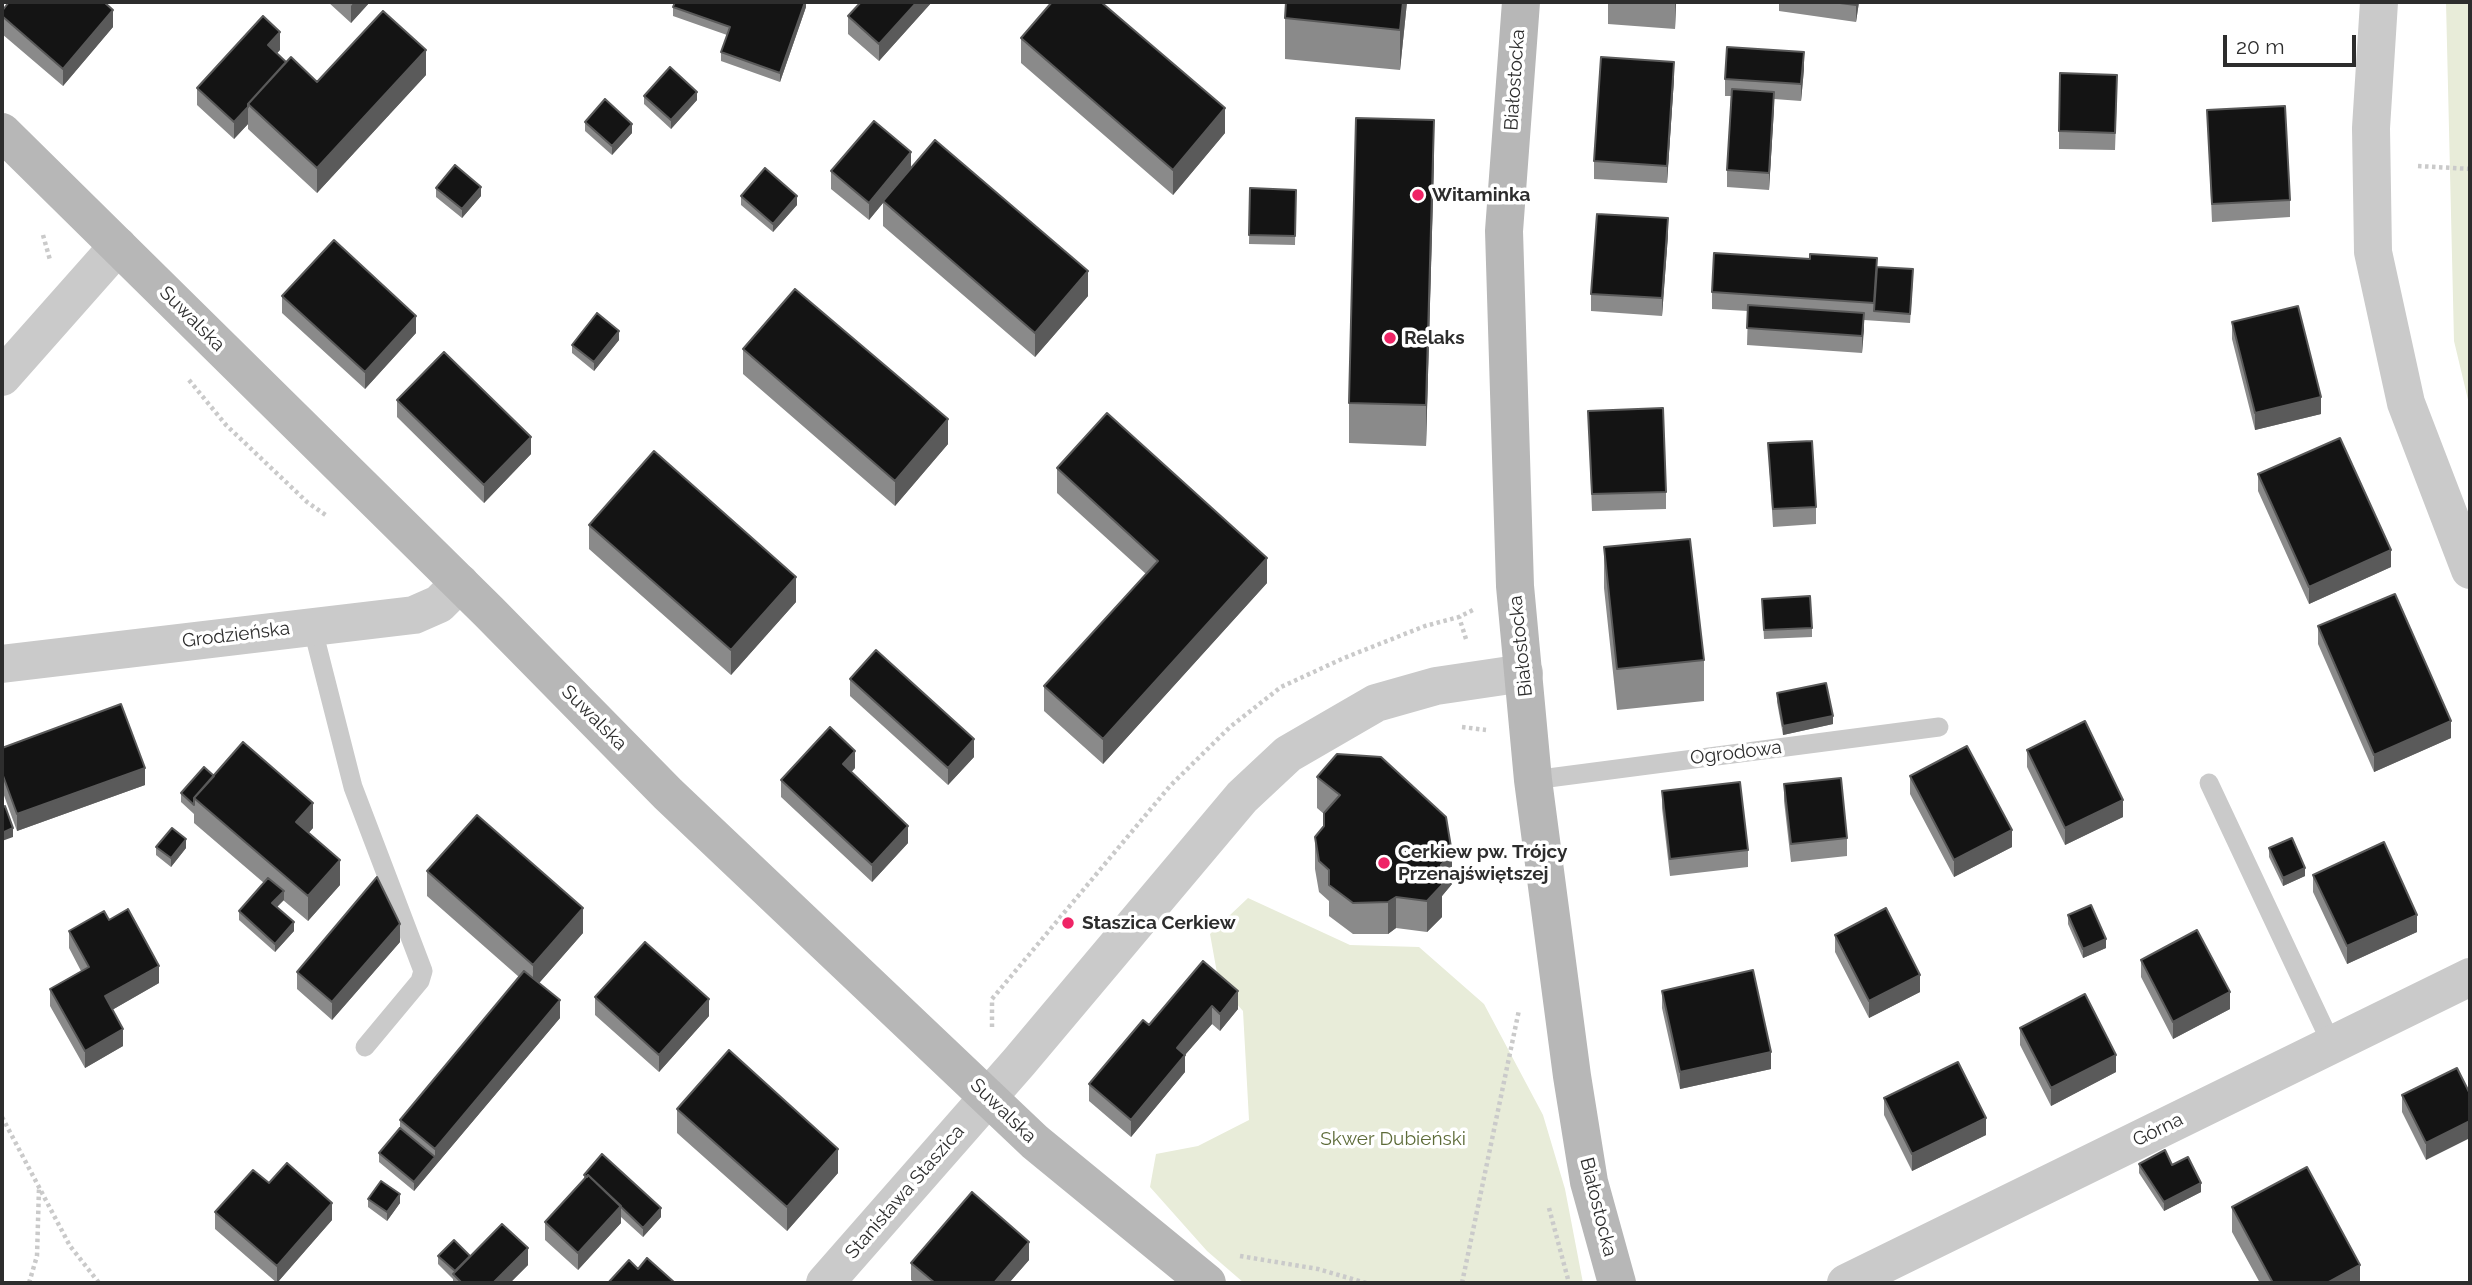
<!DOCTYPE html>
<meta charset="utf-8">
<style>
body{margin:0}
#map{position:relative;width:2472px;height:1285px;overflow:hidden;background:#fff;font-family:Raleway,sans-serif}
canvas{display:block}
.frame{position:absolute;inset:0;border:4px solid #2d2d2d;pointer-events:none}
.scale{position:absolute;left:2223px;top:35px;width:133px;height:32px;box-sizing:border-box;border:4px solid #2d2d2d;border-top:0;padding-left:9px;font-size:21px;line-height:24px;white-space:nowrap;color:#2d2d2d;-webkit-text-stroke:5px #fff;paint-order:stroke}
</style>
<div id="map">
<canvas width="2472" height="1285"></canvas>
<div class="frame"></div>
<div class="scale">20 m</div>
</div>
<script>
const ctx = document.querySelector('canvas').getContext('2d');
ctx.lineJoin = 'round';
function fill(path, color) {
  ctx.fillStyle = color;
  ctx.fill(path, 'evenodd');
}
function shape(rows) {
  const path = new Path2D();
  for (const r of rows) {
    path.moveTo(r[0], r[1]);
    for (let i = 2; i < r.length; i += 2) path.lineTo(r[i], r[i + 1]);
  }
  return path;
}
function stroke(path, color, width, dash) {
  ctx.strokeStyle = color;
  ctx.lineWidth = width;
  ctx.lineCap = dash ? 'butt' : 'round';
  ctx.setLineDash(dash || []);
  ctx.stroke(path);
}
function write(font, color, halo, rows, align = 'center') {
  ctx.font = font + ' Raleway,sans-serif';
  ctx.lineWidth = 7;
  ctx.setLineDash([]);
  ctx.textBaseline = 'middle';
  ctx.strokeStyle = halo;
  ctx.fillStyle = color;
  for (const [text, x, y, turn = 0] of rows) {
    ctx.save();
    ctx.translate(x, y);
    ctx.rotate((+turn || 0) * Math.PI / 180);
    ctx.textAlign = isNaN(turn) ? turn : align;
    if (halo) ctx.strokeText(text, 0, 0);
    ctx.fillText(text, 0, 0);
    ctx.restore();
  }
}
const green = shape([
 [2446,2,2470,2,2470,408,2454,341],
 [1248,898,1350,945,1419,947,1484,1004,1543,1115,1565,1189,1583,1283,1244,1283,1207,1251,1150,1187,1156,1154,1198,1146,1249,1120,1243,1011,1219,984,1210,934]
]);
const path = shape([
 [2418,166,2470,169],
 [43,235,50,260],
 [189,380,226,425,307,502,327,516],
 [1466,639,1459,617,1475,609],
 [1462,727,1486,730],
 [992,1027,992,999,1170,786,1230,727,1281,687,1344,658,1425,626,1459,617],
 [2,1117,70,1246,99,1283],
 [1549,1208,1569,1283],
 [1240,1256,1318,1269,1366,1283],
 [29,1283,37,1256,39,1188],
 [1462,1283,1519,1010]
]);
const lane = shape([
 [312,626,353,787,423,971,420,981,365,1047],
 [1533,780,1939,727],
 [2209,783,2332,1045]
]);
const street = shape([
 [2379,2,2371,128,2373,252,2406,403,2470,570],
 [2,377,118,246],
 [2,664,414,615,439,604,460,583],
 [825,1283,1019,1062,1242,797,1288,754,1376,703,1436,686,1524,673],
 [1846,1283,2470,977]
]);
const secondary = shape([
 [1521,2,1504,231,1515,586,1533,780,1572,1076,1589,1182,1617,1283],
 [2,132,489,612,668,794,1035,1142,1207,1283]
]);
const wall = shape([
 [328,2,370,2,351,23],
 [806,2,806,7,780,82,721,61,721,52,727,35,673,16,673,7],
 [932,2,879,61,848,34,848,16],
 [1286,2,1407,2,1400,70,1285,59,1285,18],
 [1608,2,1676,2,1675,29,1608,24],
 [1779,2,1859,2,1856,22,1779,11],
 [2,11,113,27,63,86,2,34],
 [1021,38,1225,133,1173,195,1021,63],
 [280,50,277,53,286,62,317,82,426,75,317,193,248,129,248,124,234,139,197,105,197,88],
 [1804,69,1801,101,1774,99,1769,190,1727,187,1727,170,1731,96,1725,96,1725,79],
 [1674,79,1667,183,1594,179,1594,161],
 [2117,93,2115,150,2059,149,2059,131],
 [644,96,697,100,671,129,644,104],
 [2207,110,2290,200,2290,217,2212,222],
 [585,122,632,133,612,155,585,131],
 [1434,161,1426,446,1349,443,1349,403],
 [911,168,1088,296,1035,357,883,226,883,203,869,220,831,189,831,171],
 [436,188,481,196,462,218,436,197],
 [1250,188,1296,190,1295,245,1249,244],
 [741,196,797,205,773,232,741,205],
 [1668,235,1662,316,1591,311,1591,294],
 [1877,267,1913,278,1910,323,1864,320,1862,353,1747,345,1748,311,1712,309,1712,292],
 [282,296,416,333,365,389,282,313],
 [2232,322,2321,414,2255,430,2232,339],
 [619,340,594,371,572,353,572,345],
 [743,349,948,444,895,506,743,374],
 [397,400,531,454,484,503,397,417],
 [1588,411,1666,492,1666,509,1592,511],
 [1768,443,1816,507,1816,524,1773,527],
 [1057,468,1267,583,1103,764,1044,711,1044,686,1146,574,1057,493],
 [2258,474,2391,567,2309,604,2258,491],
 [589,525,796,602,731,675,589,549],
 [1604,547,1704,660,1704,701,1617,710,1604,588],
 [1762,599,1812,628,1812,637,1764,639],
 [2318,626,2451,738,2374,772,2318,644],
 [850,679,974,757,948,785,850,696],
 [1777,693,1833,724,1783,735,1777,702],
 [2,748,145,785,17,831,2,790],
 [2027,750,2123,817,2065,845,2027,767],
 [855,768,851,772,908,843,872,882,781,797,781,780],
 [214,776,313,828,308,833,340,885,308,921,283,900,277,907,294,931,275,952,239,920,239,911,264,883,194,823,194,814,181,802,181,793],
 [1910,776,2012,847,1954,877,1910,794],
 [1317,777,1452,884,1442,896,1442,917,1427,932,1396,928,1388,934,1353,934,1329,916,1329,901,1319,892,1315,869,1315,837,1324,826,1324,814,1317,808],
 [1784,784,1847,838,1847,856,1791,862,1784,801],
 [1662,791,1748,850,1748,867,1670,876,1662,808],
 [156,847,186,848,171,867,156,855],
 [2269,848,2305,876,2283,886,2269,857],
 [427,871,583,933,539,983,560,1018,414,1191,379,1162,379,1153,400,1128,400,1120,519,977,427,896],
 [2313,875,2417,932,2347,964,2313,892],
 [2068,915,2106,948,2083,958,2068,924],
 [109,920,159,983,112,1010,123,1046,85,1068,50,1006,50,989,81,971,69,948,69,931],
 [1835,935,1920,992,1869,1018,1835,952],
 [400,942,332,1020,297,989,297,972],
 [2141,960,2230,1009,2173,1039,2141,977],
 [1203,961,1238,1009,1220,1031,1212,1024,1185,1055,1185,1072,1131,1137,1089,1101,1089,1084,1149,1025],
 [1662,991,1771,1069,1680,1089,1662,1008],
 [595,997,709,1016,659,1072,595,1015],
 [2020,1028,2116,1072,2051,1106,2020,1045],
 [2457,1068,2426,1160,2402,1112,2402,1095],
 [1884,1098,1986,1135,1912,1171,1884,1115],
 [677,1109,838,1173,787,1231,677,1133],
 [2139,1164,2172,1165,2201,1192,2164,1211,2139,1173],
 [584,1175,661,1217,643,1237,621,1217,621,1223,578,1270,545,1240,545,1222,584,1180],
 [269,1183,332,1220,277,1283,215,1229,215,1212],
 [368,1199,400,1203,387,1221,368,1207],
 [2232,1207,2360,1283,2260,1283,2232,1232],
 [438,1256,528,1265,510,1283,453,1283,453,1279,438,1264],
 [1029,1260,1009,1283,915,1283,911,1280,911,1263]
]);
const shadedWall = shape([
 [354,2,370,2,351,23,351,6],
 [805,2,806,2,806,7,780,82,780,73],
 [917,2,932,2,879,61,879,44],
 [1403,2,1407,2,1400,70,1400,30],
 [1675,2,1676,2,1675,29],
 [1856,2,1859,2,1856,22],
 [113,10,113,27,63,86,63,69],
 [280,32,280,50,268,63,268,45],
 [426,50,426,75,317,193,317,168],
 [1804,52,1804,69,1801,101,1801,84],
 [1674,62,1674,79,1667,183,1667,166],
 [697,92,697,100,671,129,671,120],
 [1774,92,1774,109,1769,190,1769,173],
 [248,107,248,124,234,139,234,122],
 [1225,108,1225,133,1173,195,1173,170],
 [1434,120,1434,161,1426,446,1426,405],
 [632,124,632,133,612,155,612,146],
 [911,152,911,169,869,220,869,203],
 [481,187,481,196,462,218,462,209],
 [797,196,797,205,773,232,773,224],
 [1668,218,1668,235,1662,316,1662,298],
 [1088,271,1088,296,1035,357,1035,333],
 [1864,313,1864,330,1862,353,1862,336],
 [416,316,416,333,365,389,365,372],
 [619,331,619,340,594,371,594,362],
 [2321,397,2321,414,2255,430,2255,413],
 [948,419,948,444,895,506,895,481],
 [531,437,531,454,484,503,484,485],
 [2391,550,2391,567,2309,604,2309,587],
 [1267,558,1267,583,1103,764,1103,739],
 [796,577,796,602,731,675,731,650],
 [1833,716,1833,724,1783,735,1783,726],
 [2451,721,2451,738,2374,772,2374,755],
 [974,739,974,757,948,785,948,768],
 [855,751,855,768,843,781,843,764],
 [145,768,145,785,17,831,17,814],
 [2123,800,2123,817,2065,845,2065,828],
 [313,803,313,828,296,847,296,822],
 [908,826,908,843,872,882,872,865],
 [13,828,13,837,2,841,2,833],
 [2012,830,2012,847,1954,877,1954,860],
 [186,839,186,848,171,867,171,858],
 [1452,853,1452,884,1442,896,1442,917,1427,932,1427,901,1441,865],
 [340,860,340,885,308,921,308,896],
 [2305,868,2305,876,2283,886,2283,878],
 [284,891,284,900,272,912,272,903],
 [1396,897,1396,928,1388,934,1388,902],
 [583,908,583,933,533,990,533,965],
 [2417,915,2417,932,2347,964,2347,946],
 [294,922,294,931,275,952,275,944],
 [400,924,400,942,332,1020,332,1002],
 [2106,939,2106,948,2083,958,2083,949],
 [159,966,159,983,105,1014,105,996],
 [1920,975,1920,992,1869,1018,1869,1001],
 [1238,991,1238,1009,1220,1031,1220,1014],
 [2230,992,2230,1009,2173,1039,2173,1022],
 [709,999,709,1016,659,1072,659,1055],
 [560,1000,560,1018,414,1191,414,1182,435,1157,435,1149],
 [1212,1006,1212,1024,1185,1055,1185,1072,1131,1137,1131,1120,1177,1048],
 [123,1029,123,1046,85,1068,85,1051],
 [1771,1052,1771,1069,1680,1089,1680,1072],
 [2116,1055,2116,1072,2051,1106,2051,1088],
 [1986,1118,1986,1135,1912,1171,1912,1154],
 [2470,1121,2470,1138,2426,1160,2426,1143],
 [838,1149,838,1173,787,1231,787,1207],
 [2201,1183,2201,1192,2164,1211,2164,1202],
 [400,1194,400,1203,387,1221,387,1212],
 [332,1203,332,1220,277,1283,277,1266],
 [621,1206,621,1223,578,1270,578,1253],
 [661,1208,661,1217,643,1237,643,1228],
 [1029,1242,1029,1260,1009,1283,994,1283],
 [528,1248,528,1265,510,1283,493,1283],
 [2360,1265,2360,1283,2327,1283]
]);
const building = shape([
 [9,2,104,2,113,10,63,69,2,16,2,11,9,2],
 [675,2,805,2,780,73,721,52,730,27,673,7,675,2],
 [861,2,917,2,879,44,848,16,861,2],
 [1052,2,1101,2,1225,108,1173,170,1021,38,1052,2],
 [1286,2,1403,2,1400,30,1285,18,1286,2],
 [1832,2,1856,2,1856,5,1832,2],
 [383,11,426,50,317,168,248,104,291,57,317,82,383,11],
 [263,16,280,32,268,45,286,62,248,104,248,107,234,122,197,88,263,16],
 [1727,47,1804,52,1801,84,1725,79,1727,47],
 [1601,57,1674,62,1667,166,1594,161,1601,57],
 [670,67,697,92,671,120,644,96,670,67],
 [2060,73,2117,75,2115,133,2059,131,2060,73],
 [1732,89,1774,92,1769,173,1727,170,1732,89],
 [605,99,632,124,612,146,585,122,605,99],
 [2285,106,2290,200,2212,204,2207,110,2285,106],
 [1356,118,1434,120,1426,405,1349,403,1356,118],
 [874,121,911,152,869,203,831,171,874,121],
 [935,140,1088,271,1035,333,883,201,935,140],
 [455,165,481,187,462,209,436,188,455,165],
 [765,168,797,196,773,224,741,196,765,168],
 [1250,188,1296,190,1295,236,1249,235,1250,188],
 [1597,214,1668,218,1662,298,1591,294,1597,214],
 [334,240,416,316,365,372,282,296,334,240],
 [1714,253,1810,259,1810,254,1877,258,1874,303,1712,292,1714,253],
 [1877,267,1913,269,1910,314,1874,311,1877,267],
 [795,289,948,419,895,481,743,349,795,289],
 [1748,305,1864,313,1862,336,1747,328,1748,305],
 [2298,306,2321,397,2255,413,2232,322,2298,306],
 [597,313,619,331,594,362,572,345,597,313],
 [444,352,531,437,484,485,397,400,444,352],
 [1663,408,1666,492,1592,494,1588,411,1663,408],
 [1107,413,1267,558,1103,739,1044,686,1158,561,1057,468,1107,413],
 [2340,438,2391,550,2309,587,2258,474,2340,438],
 [1812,441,1816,507,1773,509,1768,443,1812,441],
 [654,451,796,577,731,650,589,525,654,451],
 [1690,539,1704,660,1617,669,1604,547,1690,539],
 [2395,594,2451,721,2374,755,2318,626,2395,594],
 [1810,596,1812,628,1764,630,1762,599,1810,596],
 [876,650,974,739,948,768,850,679,876,650],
 [1826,683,1833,716,1783,726,1777,693,1826,683],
 [121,704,145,768,17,814,2,773,2,748,121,704],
 [2085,721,2123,800,2065,828,2027,750,2085,721],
 [830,727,855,751,843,764,908,826,872,865,781,780,830,727],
 [243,742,313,803,296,822,340,860,308,896,194,798,243,742],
 [1967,746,2012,830,1954,860,1910,776,1967,746],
 [1337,754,1381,757,1446,817,1452,853,1441,865,1442,885,1427,901,1396,897,1388,902,1353,903,1329,885,1329,870,1319,861,1315,837,1324,826,1324,813,1340,795,1317,777,1337,754],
 [204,767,214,776,194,798,194,805,181,793,204,767],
 [1841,778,1847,838,1791,844,1784,784,1841,778],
 [1740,782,1748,850,1670,859,1662,791,1740,782],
 [5,806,13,828,2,833,2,808,5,806],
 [477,815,583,908,533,965,427,871,477,815],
 [172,828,186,839,171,858,156,847,172,828],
 [2292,838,2305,868,2283,878,2269,848,2292,838],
 [2384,842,2417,915,2347,946,2313,875,2384,842],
 [377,877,400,924,332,1002,297,972,377,877],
 [268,878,284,891,272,903,294,922,275,944,239,911,268,878],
 [2091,905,2106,939,2083,949,2068,915,2091,905],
 [1886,908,1920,975,1869,1001,1835,935,1886,908],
 [128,909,159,966,105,996,123,1029,85,1051,50,989,89,967,69,931,104,911,109,920,128,909],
 [2197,930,2230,992,2173,1022,2141,960,2197,930],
 [645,942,709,999,659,1055,595,997,645,942],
 [1203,961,1238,991,1220,1014,1212,1006,1177,1048,1185,1055,1131,1120,1089,1084,1143,1020,1149,1025,1203,961],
 [1753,970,1771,1052,1680,1072,1662,991,1753,970],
 [524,971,560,1000,435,1149,400,1120,524,971],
 [2085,994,2116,1055,2051,1088,2020,1028,2085,994],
 [729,1050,838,1149,787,1207,677,1109,729,1050],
 [1958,1062,1986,1118,1912,1154,1884,1098,1958,1062],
 [2457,1068,2470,1094,2470,1121,2426,1143,2402,1095,2457,1068],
 [400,1128,435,1157,414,1182,379,1153,400,1128],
 [2165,1150,2172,1165,2188,1157,2201,1183,2164,1202,2139,1164,2165,1150],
 [602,1154,661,1208,643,1228,588,1175,587,1177,584,1175,602,1154],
 [287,1163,332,1203,277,1266,215,1212,253,1170,269,1183,287,1163],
 [2307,1167,2360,1265,2327,1283,2273,1283,2232,1207,2307,1167],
 [588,1175,621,1206,578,1253,545,1222,588,1175],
 [381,1181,400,1194,387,1212,368,1199,381,1181],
 [972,1192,1029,1242,994,1283,935,1283,911,1263,972,1192],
 [502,1224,528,1248,493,1283,462,1283,453,1274,502,1224],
 [454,1240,470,1256,455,1271,438,1256,454,1240],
 [647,1258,675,1283,608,1283,629,1260,638,1269,647,1258]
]);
const markers = [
 [1418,195,7,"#ef2466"],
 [1390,338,7,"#ef2466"],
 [1384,863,7,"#ef2466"],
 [1068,923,7,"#ef2466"]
];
const streetNames = [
 ["Białostocka",1515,80,-86],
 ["Suwalska",192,319,45],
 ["Grodzieńska",236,635,-7],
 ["Białostocka",1521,646,-96],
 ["Suwalska",594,718,45],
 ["Ogrodowa",1736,753,-7],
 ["Suwalska",1003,1111,44],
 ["Górna",2158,1130,-26],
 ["Stanisława Staszica",905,1192,-49],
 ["Białostocka",1598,1207,76]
];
const poiNames = [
 ["Witaminka",1432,195],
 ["Relaks",1404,338],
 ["Cerkiew pw. Trójcy",1398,852],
 ["Przenajświętszej",1398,874],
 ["Staszica Cerkiew",1082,923]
];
const parkNames = [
 ["Skwer Dubieński",1393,1139]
];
fill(green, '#e8ecd9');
stroke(path, '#cacaca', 4.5, [3.5, 3.5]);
stroke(lane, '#cacaca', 19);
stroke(street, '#cacaca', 38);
stroke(secondary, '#b7b7b7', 38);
fill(wall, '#8a8a8a');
fill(shadedWall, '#5a5a5a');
fill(building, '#141414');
stroke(building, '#5a5a5a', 2);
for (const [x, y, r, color] of markers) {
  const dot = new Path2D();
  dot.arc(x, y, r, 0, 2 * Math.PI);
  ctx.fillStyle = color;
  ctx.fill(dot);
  stroke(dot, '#fff', 2.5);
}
write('19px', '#2d2d2d', '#fff', streetNames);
write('bold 19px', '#2d2d2d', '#fff', poiNames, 'left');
write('19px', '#5d6b38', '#fff', parkNames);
</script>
